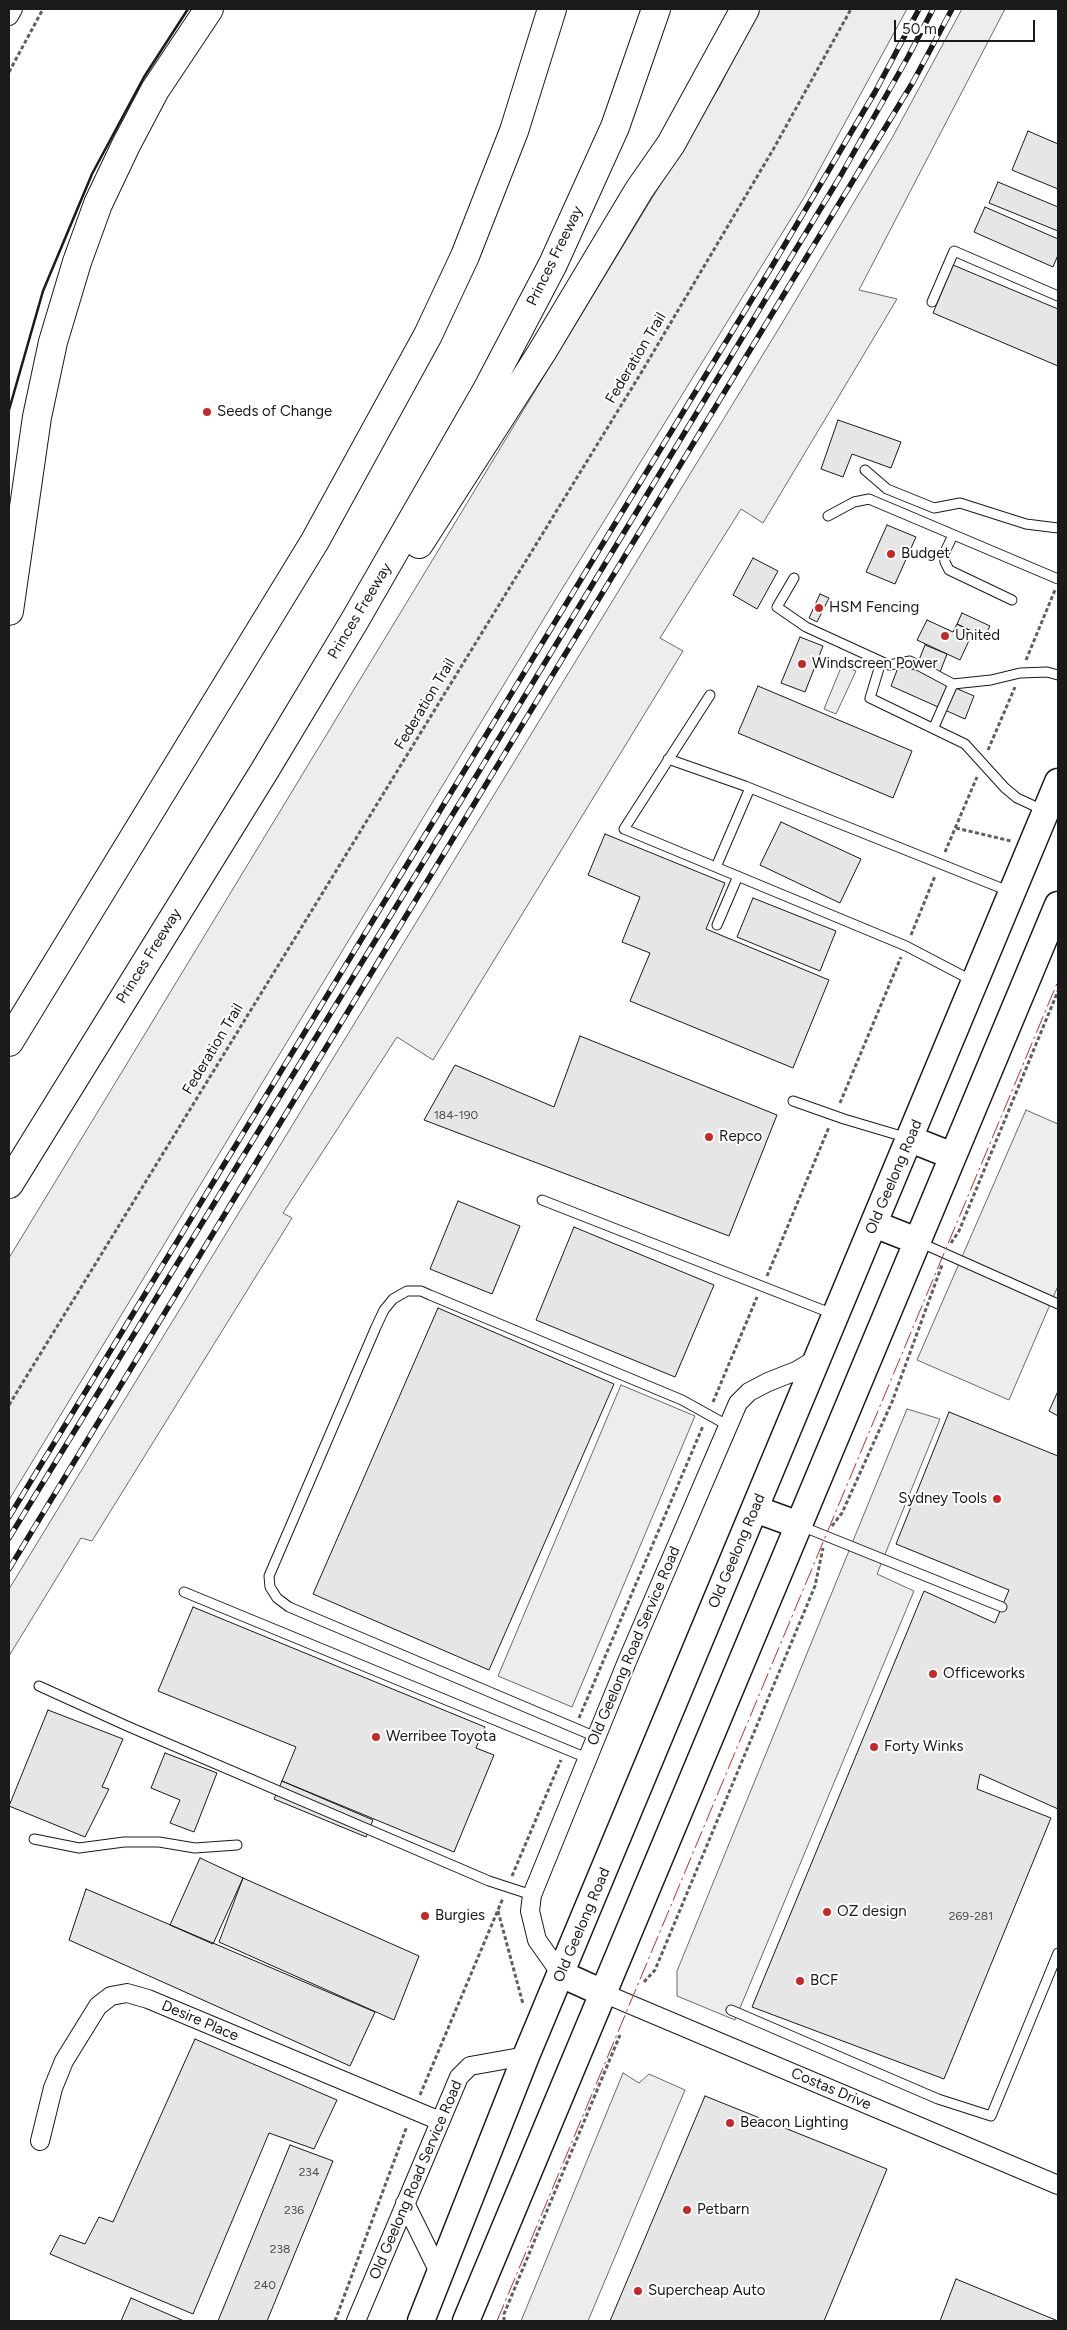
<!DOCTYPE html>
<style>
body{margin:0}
#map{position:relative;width:1067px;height:2330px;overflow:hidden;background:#fff;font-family:Figtree,sans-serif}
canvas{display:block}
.frame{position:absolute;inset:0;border:10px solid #1a1a1a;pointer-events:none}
.scale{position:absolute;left:894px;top:20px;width:141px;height:22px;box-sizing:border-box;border:2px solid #1a1a1a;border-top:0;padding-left:6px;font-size:15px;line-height:18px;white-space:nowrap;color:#1a1a1a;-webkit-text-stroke:4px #fff;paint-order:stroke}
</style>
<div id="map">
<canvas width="1067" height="2330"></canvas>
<div class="frame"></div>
<div class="scale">50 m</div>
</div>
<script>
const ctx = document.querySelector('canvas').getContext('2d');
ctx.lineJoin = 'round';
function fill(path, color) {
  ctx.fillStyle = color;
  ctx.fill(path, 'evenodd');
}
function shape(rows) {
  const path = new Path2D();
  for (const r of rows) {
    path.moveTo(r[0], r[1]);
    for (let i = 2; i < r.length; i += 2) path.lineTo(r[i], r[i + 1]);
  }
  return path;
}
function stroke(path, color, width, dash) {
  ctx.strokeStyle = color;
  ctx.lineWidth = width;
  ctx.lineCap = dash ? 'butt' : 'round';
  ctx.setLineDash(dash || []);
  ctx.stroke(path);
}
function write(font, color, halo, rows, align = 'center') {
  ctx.font = font + ' Figtree,sans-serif';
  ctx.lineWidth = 4;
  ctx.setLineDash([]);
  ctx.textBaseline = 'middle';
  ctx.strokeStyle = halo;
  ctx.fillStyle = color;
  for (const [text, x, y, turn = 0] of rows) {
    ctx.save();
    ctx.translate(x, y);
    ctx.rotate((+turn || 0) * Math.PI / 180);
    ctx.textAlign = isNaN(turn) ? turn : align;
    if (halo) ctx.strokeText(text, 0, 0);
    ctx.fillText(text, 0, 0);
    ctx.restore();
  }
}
const built = shape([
 [758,9,907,9,805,196,554,602,9,1500,9,1258,720,86,758,9],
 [962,9,1005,9,859,290,897,299,763,523,741,509,660,638,683,651,433,1060,397,1037,283,1213,292,1218,92,1541,81,1538,9,1656,9,1589,784,320,892,138,962,9],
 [842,665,856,671,836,714,824,709,842,665],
 [1026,1110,1058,1124,1058,1286,1009,1400,917,1360,1026,1110],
 [621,1385,695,1416,572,1707,498,1676,621,1385],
 [907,1409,940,1419,877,1574,914,1591,735,2020,677,1996,677,1971,907,1409],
 [623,2073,639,2083,649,2074,685,2090,588,2321,521,2321,623,2073]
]);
const building = shape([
 [1028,131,1058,144,1058,189,1012,170,1028,131],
 [998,182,1058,207,1058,231,989,203,998,182],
 [985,207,1058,239,1058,255,1053,267,974,232,985,207],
 [953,265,1058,309,1058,366,933,313,953,265],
 [838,420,901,442,891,468,852,454,843,477,821,469,838,420],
 [887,525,916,537,895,584,866,572,887,525],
 [753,558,778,571,757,609,733,595,753,558],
 [820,594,829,598,817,622,809,618,820,594],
 [962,613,990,626,984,637,957,624,962,613],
 [927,620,953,632,957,624,973,632,960,660,917,640,927,620],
 [800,637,823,646,805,692,781,683,800,637],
 [925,645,947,654,937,680,974,696,965,719,891,686,899,665,915,670,925,645],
 [758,686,912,751,893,798,738,733,758,686],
 [781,822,861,859,840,903,760,865,781,822],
 [605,834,725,883,706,929,829,980,793,1068,630,1001,650,953,622,942,640,897,588,875,605,834],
 [753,898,836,931,820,971,737,937,753,898],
 [580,1036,777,1115,729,1236,424,1120,455,1065,554,1107,580,1036],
 [458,1201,520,1226,492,1294,430,1269,458,1201],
 [574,1227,714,1285,675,1377,536,1320,574,1227],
 [438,1308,614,1384,489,1670,313,1594,438,1308],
 [1058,1391,1058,1416,1049,1411,1058,1391],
 [949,1412,1058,1456,1058,1809,980,1774,977,1789,1051,1818,944,2079,752,2007,924,1591,995,1623,1009,1590,896,1544,949,1412],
 [193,1607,485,1727,476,1748,494,1755,454,1852,282,1781,296,1747,158,1691,193,1607],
 [48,1710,123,1739,102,1787,109,1789,85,1837,9,1806,48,1710],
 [165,1753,217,1773,194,1832,170,1823,180,1800,151,1788,165,1753],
 [282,1781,373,1820,366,1837,274,1799,282,1781],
 [200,1858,243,1878,213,1944,170,1925,200,1858],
 [243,1878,419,1956,394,2020,219,1942,243,1878],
 [86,1889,375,2012,350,2066,69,1940,86,1889],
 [195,2039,337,2100,314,2149,269,2133,193,2314,50,2254,60,2235,85,2244,99,2217,113,2222,195,2039],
 [705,2096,887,2169,824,2321,610,2321,705,2096],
 [290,2145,333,2161,267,2321,218,2321,290,2145],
 [956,2279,1058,2321,940,2321,956,2279],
 [131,2298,184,2321,121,2321,131,2298]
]);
const path = shape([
 [9,72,43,9],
 [1026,660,1055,590],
 [988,750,1015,687],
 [956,828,1011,841],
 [945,852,977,777],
 [911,935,935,876],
 [840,1103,901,957],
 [951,1243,959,1231,1058,991],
 [767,1276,829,1127],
 [713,1402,757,1297],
 [9,1405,641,373,774,148,851,9],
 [832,1526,842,1513,892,1402,942,1265],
 [579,1718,703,1426],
 [512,1876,561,1760],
 [498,1911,523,2004],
 [644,1982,655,1970,815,1586,823,1548],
 [420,2095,503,1898],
 [335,2321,407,2126],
 [504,2321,504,2314,620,2035]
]);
const service = shape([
 [932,302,954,251,1058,296],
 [865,470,887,489,934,508,960,503,1026,524,1058,528],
 [828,516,854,502,869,499,1058,579],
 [953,535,944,554,945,562,949,570,1012,600],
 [794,578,777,607,806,627,889,665,910,661,953,684,991,680,1020,673,1047,672,1058,675],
 [881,662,870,698,965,744,1005,788,1017,798,1043,810],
 [710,695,624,829,906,946,973,981],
 [934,727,953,684],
 [668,759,745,786,1011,892],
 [716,867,750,788],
 [717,925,738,876],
 [793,1101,844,1119,908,1138],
 [542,1200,833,1314],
 [919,1242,1058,1304],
 [801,1526,1002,1607],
 [184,1592,587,1758],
 [39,1686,127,1726,489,1881,532,1895],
 [596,1737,289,1607,277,1598,270,1587,269,1576,376,1327,384,1310,393,1299,407,1291,421,1291,430,1295,682,1400,727,1425],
 [34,1839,79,1848,124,1842,159,1842,195,1848,237,1845],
 [731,2010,938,2099,991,2116,1058,1953]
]);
const minor = shape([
 [9,16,13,9],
 [561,1974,537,1940,530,1911,532,1895,628,1659,738,1403,749,1392,768,1382,796,1371,818,1358],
 [603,1993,1058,2185],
 [40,2141,53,2088,64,2061,98,2006,111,1996,127,1993,148,1999,440,2121],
 [405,2203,440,2274],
 [356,2321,459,2077,470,2066,526,2056]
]);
const primary = shape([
 [910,1139,953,1156],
 [874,1224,917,1241],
 [755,1509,799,1525],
 [561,1974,603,1993],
 [421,2321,526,2056,1058,782],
 [466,2321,1058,905]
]);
const motorway = shape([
 [419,544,542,352,639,190,671,144,745,9],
 [9,611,37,417,53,342,77,262,98,204,126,145,155,90,209,9],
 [9,1042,315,541,428,335,465,256,514,131,552,9],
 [9,1184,265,770,355,620,487,390,553,264,615,127,656,9]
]);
const rail = shape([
 [9,1517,771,268,875,92,919,9],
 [9,1538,478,773,841,175,908,57,933,9],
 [9,1569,913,82,952,9]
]);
const wall = shape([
 [9,410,43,291,92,174,144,77,188,9]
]);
const power = shape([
 [497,2321,1058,981]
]);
const markers = [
 [207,412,5,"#c62828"],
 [891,554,5,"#c62828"],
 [819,608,5,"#c62828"],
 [945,636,5,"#c62828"],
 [802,664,5,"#c62828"],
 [709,1137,5,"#c62828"],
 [997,1499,5,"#c62828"],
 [933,1674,5,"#c62828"],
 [376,1737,5,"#c62828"],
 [874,1747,5,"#c62828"],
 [827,1912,5,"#c62828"],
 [425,1916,5,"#c62828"],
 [800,1981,5,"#c62828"],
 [730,2123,5,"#c62828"],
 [687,2210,5,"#c62828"],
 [638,2291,5,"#c62828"]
];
const numberNames = [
 ["184-190",456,1115],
 ["269-281",971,1916],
 ["234",309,2172],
 ["236",294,2210],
 ["238",280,2249],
 ["240",265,2285]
];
const streetNames = [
 ["Princes Freeway",555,256,-64],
 ["Federation Trail",636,358,-59],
 ["Princes Freeway",360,611,-59],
 ["Federation Trail",425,704,-59],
 ["Princes Freeway",149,956,-58],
 ["Federation Trail",213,1049,-59],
 ["Old Geelong Road",894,1177,-67],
 ["Old Geelong Road",737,1551,-67],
 ["Old Geelong Road Service Road",634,1646,-67],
 ["Old Geelong Road",582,1925,-67],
 ["Desire Place",200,2021,23],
 ["Costas Drive",831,2089,23],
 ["Old Geelong Road Service Road",416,2180,-67]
];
const poiNames = [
 ["Seeds of Change",217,412],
 ["Budget",901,554],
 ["HSM Fencing",829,608],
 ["United",955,636],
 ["Windscreen Power",812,664],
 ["Repco",719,1137],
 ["Sydney Tools",987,1499,"right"],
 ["Officeworks",943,1674],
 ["Werribee Toyota",386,1737],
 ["Forty Winks",884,1747],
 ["OZ design",837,1912],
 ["Burgies",435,1916],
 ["BCF",810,1981],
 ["Beacon Lighting",740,2123],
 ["Petbarn",697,2210],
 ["Supercheap Auto",648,2291]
];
fill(built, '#ededed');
stroke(built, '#6a6a6a', 1);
fill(building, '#e6e6e6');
stroke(building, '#1a1a1a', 1);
stroke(service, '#1a1a1a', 11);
stroke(minor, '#1a1a1a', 20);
stroke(primary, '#1a1a1a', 29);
stroke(motorway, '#1a1a1a', 30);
stroke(path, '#5f5f5f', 3, [4, 2.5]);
stroke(service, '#fff', 9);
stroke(minor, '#fff', 18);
stroke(primary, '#fff', 26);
stroke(motorway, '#fff', 28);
stroke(rail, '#1a1a1a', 5.5);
stroke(rail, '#fff', 4, [11]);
stroke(wall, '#1a1a1a', 2.5);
stroke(power, '#c62828', 1, [18, 4, 2.5, 4]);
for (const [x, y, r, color] of markers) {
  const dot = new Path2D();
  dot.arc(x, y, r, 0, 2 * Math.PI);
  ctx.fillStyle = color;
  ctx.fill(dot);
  stroke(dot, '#fff', 2);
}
write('12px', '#4d4d4d', null, numberNames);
write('15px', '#1a1a1a', '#fff', streetNames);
write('15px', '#1a1a1a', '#fff', poiNames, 'left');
</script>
